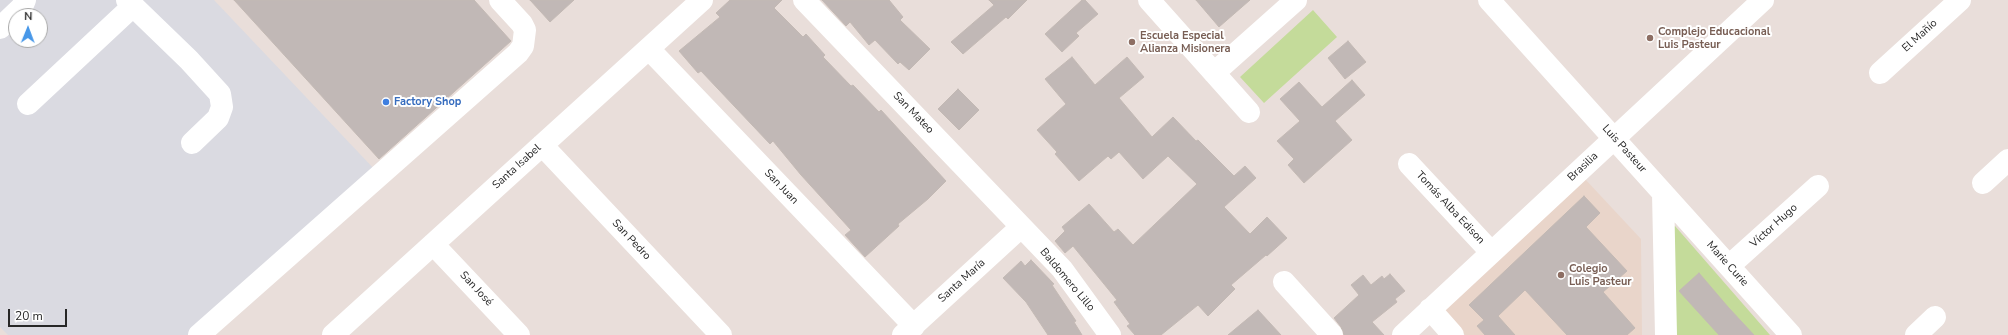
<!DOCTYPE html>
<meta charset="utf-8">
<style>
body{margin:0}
#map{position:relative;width:2008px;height:335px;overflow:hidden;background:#e9deda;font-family:"Nunito Sans",sans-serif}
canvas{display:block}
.north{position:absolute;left:8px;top:8px;width:40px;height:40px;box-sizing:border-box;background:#fff;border:1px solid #a9a9a9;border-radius:50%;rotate:1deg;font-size:11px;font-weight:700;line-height:16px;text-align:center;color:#272727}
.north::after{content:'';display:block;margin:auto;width:14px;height:18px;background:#4797e8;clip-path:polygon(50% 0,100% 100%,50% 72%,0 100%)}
.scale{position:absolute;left:8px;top:309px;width:59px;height:18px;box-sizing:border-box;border:2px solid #272727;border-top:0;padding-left:5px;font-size:12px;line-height:14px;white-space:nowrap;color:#272727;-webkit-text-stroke:3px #fff;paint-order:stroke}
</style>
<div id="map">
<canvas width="2008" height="335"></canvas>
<div class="north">N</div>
<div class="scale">20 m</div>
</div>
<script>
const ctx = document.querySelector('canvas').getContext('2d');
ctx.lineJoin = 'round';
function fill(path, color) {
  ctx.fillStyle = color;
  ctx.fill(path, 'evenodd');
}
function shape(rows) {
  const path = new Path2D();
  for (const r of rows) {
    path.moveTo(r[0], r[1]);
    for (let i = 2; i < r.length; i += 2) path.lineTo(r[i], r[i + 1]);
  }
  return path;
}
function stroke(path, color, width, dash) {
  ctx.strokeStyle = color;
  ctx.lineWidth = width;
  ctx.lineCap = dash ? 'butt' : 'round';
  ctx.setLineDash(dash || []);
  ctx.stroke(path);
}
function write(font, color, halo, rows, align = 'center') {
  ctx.font = font + ' "Nunito Sans",sans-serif';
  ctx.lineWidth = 4;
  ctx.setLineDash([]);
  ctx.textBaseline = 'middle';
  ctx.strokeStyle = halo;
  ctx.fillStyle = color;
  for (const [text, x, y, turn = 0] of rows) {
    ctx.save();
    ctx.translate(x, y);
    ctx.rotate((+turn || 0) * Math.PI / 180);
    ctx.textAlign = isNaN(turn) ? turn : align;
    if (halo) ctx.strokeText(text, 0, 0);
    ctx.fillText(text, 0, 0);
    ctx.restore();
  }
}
const industrial = shape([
 [0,0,214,0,377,172,203,335,8,335,0,327],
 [16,16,40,16,40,40,16,40]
]);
const education = shape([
 [1585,179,1641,239,1642,335,1465,335,1442,311]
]);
const green = shape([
 [1313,10,1337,37,1264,103,1240,77],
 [1675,226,1770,335,1676,335,1671,229]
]);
const building = shape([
 [234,0,474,0,511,41,379,159,234,0],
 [530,0,574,0,550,22,530,0],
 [730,0,782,0,774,8,803,37,806,34,825,55,823,57,851,86,853,85,879,112,881,110,946,181,928,199,898,224,899,226,865,257,845,235,851,230,801,175,773,141,770,144,701,71,698,73,679,51,720,17,716,13,730,0],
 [822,0,889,0,903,17,900,20,930,49,909,70,900,62,898,64,875,40,869,45,850,22,846,26,822,0],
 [989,0,1027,0,1008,19,1006,17,963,54,951,42,994,5,989,0],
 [1082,0,1085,0,1098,14,1076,33,1079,36,1062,52,1045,34,1082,0],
 [1196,0,1250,0,1219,27,1196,0],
 [1348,41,1366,62,1345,79,1328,58,1348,41],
 [1072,57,1095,85,1127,57,1144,77,1119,98,1152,137,1173,117,1196,141,1198,140,1234,176,1245,166,1256,178,1224,207,1250,234,1267,217,1287,238,1267,256,1266,255,1231,285,1235,289,1208,316,1198,305,1161,335,1135,335,1127,326,1130,324,1114,302,1117,300,1073,246,1065,253,1055,241,1065,231,1062,227,1089,204,1114,232,1118,229,1133,245,1197,184,1168,156,1143,179,1119,152,1111,159,1108,156,1079,181,1055,154,1057,152,1037,130,1066,104,1045,79,1072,57],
 [1352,80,1365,95,1335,121,1352,140,1304,183,1288,165,1294,159,1277,141,1300,121,1280,99,1299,82,1322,107,1352,80],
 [958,89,979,110,959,130,938,109,958,89],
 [1584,196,1600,213,1586,227,1627,271,1603,292,1635,328,1627,335,1567,335,1525,290,1498,316,1515,335,1485,335,1477,326,1484,320,1469,305,1584,196],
 [1031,260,1054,284,1052,285,1076,321,1074,322,1082,335,1048,335,1026,302,1003,278,1021,261,1025,266,1031,260],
 [1699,273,1728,307,1754,335,1719,335,1679,291,1699,273],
 [1390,274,1405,291,1395,299,1397,302,1372,322,1384,335,1344,335,1341,327,1334,318,1359,295,1351,285,1363,275,1371,285,1382,276,1384,279,1390,274],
 [1258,310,1281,335,1228,335,1258,310]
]);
const minor = shape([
 [127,0,189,60,220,94,222,107,218,118,192,143],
 [804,0,1062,269,1110,335],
 [1149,0,1249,112],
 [1489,0,1791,335],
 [0,28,22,7,25,0],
 [649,49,914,326],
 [1214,73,1296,0],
 [1880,73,1960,0],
 [28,104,133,6],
 [542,145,721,335],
 [1409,164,1491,252],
 [1983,183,2008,160],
 [1663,193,1666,335],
 [433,244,519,335],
 [1729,266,1818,186],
 [1284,282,1332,335],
 [1430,309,1453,335],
 [199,335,518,53,523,46,525,30,522,24,500,0],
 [333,335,702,0],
 [903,335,1021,227],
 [1403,335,1763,0],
 [1916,335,1935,317]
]);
const markers = [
 [1650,38,4,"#8d6e63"],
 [1132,42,4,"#8d6e63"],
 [386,102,4,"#3f7fe0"],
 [1561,275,4,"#8d6e63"]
];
const educationNames = [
 ["Complejo Educacional",1658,32],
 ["Luis Pasteur",1658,45],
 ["Escuela Especial",1140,36],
 ["Alianza Misionera",1140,49],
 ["Colegio",1569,269],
 ["Luis Pasteur",1569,282]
];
const streetNames = [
 ["El Mañío",1920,36,-42],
 ["San Mateo",913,113,46],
 ["Luis Pasteur",1624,149,48],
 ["Santa Isabel",517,167,-42],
 ["Brasilia",1583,167,-43],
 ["San Juan",781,187,46],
 ["Tomás Alba Edison",1450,208,47],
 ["Víctor Hugo",1774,226,-42],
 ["San Pedro",631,240,47],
 ["Marie Curie",1727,264,48],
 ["Baldomero Lillo",1067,280,50],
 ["Santa María",962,281,-42],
 ["San José",476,289,47]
];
const shopNames = [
 ["Factory Shop",394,102]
];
fill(industrial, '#dadae1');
fill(education, '#e9d5ca');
fill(green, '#c4db9a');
fill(building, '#c1b8b6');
stroke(building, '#c3b9b4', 1);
stroke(minor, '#fff', 22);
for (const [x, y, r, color] of markers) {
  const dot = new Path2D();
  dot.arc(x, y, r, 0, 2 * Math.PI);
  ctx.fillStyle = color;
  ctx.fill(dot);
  stroke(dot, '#fff', 1.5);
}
write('bold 11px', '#785e54', '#fff', educationNames, 'left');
write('11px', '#272727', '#fff', streetNames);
write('bold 11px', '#366cbe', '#fff', shopNames, 'left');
</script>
